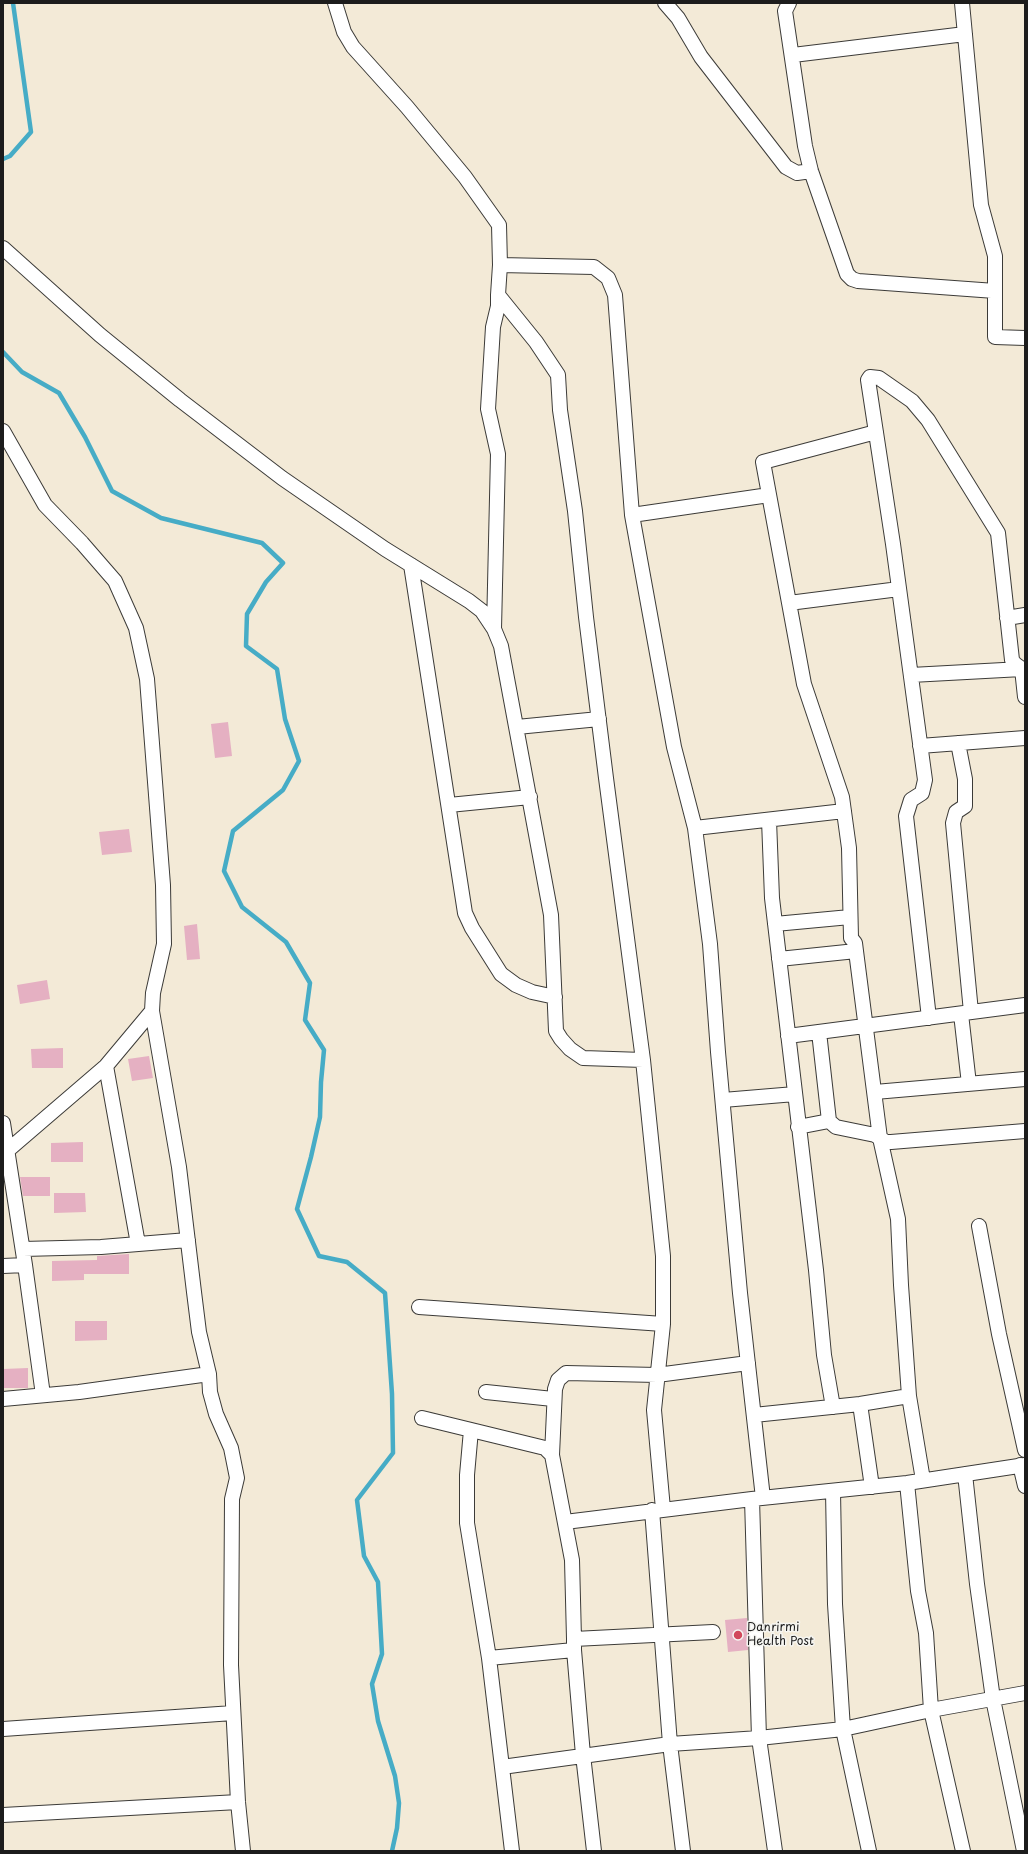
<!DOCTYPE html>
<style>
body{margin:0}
#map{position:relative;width:1028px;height:1854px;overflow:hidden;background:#f3ead7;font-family:"Playpen Sans",sans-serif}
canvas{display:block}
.frame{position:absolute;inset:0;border:4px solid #1c1c1c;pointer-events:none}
</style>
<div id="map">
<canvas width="1028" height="1854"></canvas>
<div class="frame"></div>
</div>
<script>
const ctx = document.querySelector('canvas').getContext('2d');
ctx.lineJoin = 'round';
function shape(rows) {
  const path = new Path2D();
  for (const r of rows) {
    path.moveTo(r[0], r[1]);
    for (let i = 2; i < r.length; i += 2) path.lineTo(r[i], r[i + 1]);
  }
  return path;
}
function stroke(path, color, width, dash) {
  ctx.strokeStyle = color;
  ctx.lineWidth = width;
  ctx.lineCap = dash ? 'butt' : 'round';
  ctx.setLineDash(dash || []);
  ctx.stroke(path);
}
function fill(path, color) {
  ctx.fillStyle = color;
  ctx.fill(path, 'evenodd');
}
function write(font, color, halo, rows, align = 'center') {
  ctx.font = font + ' "Playpen Sans",sans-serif';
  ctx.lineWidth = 3;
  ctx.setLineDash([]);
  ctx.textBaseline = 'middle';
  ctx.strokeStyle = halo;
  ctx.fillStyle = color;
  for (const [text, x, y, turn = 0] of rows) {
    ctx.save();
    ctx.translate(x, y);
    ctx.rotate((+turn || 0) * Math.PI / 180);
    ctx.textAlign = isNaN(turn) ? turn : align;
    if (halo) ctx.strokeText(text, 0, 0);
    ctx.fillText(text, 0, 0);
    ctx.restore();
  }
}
const stream = shape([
 [3,159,10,156,31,132,13,3],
 [3,352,22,372,59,393,85,437,112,491,161,518,262,543,283,563,266,582,247,614,246,646,277,669,285,719,299,761,283,790,233,831,224,871,242,907,286,942,310,983,305,1020,324,1050,321,1082,320,1117,311,1157,297,1209,319,1256,347,1262,385,1293,392,1394,393,1453,357,1500,364,1556,378,1582,382,1654,372,1684,378,1721,395,1776,399,1803,397,1828,392,1851]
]);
const building = shape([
 [228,722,232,756,215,758,211,724],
 [129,829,132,852,102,855,99,832],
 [197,924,200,959,187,960,184,926],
 [47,980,50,999,20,1004,17,985],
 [63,1048,63,1068,32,1068,31,1049],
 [149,1056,153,1078,132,1081,128,1059],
 [83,1142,83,1162,51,1162,51,1143],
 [20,1177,50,1177,50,1196,23,1196],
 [54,1193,85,1193,86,1212,54,1213],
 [129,1254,129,1274,84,1274,84,1280,52,1281,52,1261,97,1260,97,1256],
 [75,1321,107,1321,107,1340,75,1341],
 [28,1368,28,1388,3,1388,3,1369],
 [747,1618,748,1650,728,1652,725,1620]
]);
const minor = shape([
 [335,3,344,32,353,47,407,107,465,177,499,225,500,265,498,295,536,342,558,375,560,410,575,511,586,617,606,778,643,1060,663,1256,663,1324,654,1410,663,1509],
 [665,3,678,18,701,57,786,167,797,173,811,171],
 [789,3,785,11,805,146,811,171,847,274,852,279,858,281,995,291],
 [962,3,981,205,995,256,995,337,1025,338],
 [793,55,965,34],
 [3,248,100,335,180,400,282,478,385,549,469,601,482,611,494,629,501,646,551,915,556,1031,561,1039,570,1049,583,1058,643,1060],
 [500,265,594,267,608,278,615,295,632,515,674,747,695,828,710,944,718,1052,740,1293,763,1498],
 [3,431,45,505,82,543,115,581,136,628,147,679,163,885,164,944,153,993,152,1011,106,1066,7,1151],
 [876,432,763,462,804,684,842,797,849,848,851,938,855,943,856,951,880,1138,898,1219,901,1285,909,1396,923,1480],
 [632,515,769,495],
 [411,565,465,913,472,928,501,974,516,985,532,992,555,997],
 [789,603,899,589],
 [1007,618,1025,615],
 [494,629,498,454,488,409,493,327,498,306,498,295],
 [911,675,1022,669],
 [517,727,599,719],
 [958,743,965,779,965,806,956,812,953,823,971,1012],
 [920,746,1025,738],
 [449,805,530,797],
 [769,820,772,898,816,1270,824,1355,833,1407],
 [695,828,844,811],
 [775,924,850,917],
 [779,959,856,951],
 [152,1011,179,1167,194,1292,199,1332,209,1374,210,1392,216,1414,231,1448,237,1478,232,1499,231,1665,238,1802,243,1851],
 [961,1014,969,1084],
 [929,1018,906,816,911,800,922,793,925,780,893,544,868,380,870,377,879,378,912,401,928,420,998,533,1012,660,1015,664,1022,669,1025,697],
 [819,1032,829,1121],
 [788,1036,1025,1005],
 [106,1066,138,1244],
 [875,1092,1025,1079],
 [723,1100,795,1094],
 [3,1123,25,1265,43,1395],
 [798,1127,829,1121,836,1127,875,1135,886,1142,891,1142,1025,1131],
 [979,1226,999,1334,1025,1450],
 [23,1249,101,1247,188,1240],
 [3,1266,25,1265],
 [419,1307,663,1324],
 [486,1392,553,1399],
 [3,1399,79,1392,209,1374],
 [860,1404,872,1487],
 [754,1415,860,1404,909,1396],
 [422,1418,545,1448,552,1455,572,1560,574,1639],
 [471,1430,467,1475,467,1523,489,1658,512,1851],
 [552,1455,555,1389,558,1380,566,1373,657,1375,748,1363],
 [1020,1465,1025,1486],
 [965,1474,977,1584,993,1699,1024,1851],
 [907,1483,918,1591,926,1633,931,1710,963,1851],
 [833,1491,835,1604,843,1729,869,1851],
 [752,1499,759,1738,775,1851],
 [652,1510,670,1744,683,1851],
 [565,1522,752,1499,907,1483,1025,1465],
 [489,1658,574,1650],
 [3,1729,233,1713],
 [502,1767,670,1744,759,1738,843,1729,931,1710,1025,1693],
 [3,1815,238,1802],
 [594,1851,583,1755,574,1650,574,1639,713,1632]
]);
const markers = [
 [738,1635,5,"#d1495b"]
];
const poiNames = [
 ["Danrirmi",747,1628],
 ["Health Post",747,1642]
];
stroke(stream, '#46acc6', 4.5);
fill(building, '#e5b0c2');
stroke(minor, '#3c3b38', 16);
stroke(minor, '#fff', 14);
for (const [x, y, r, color] of markers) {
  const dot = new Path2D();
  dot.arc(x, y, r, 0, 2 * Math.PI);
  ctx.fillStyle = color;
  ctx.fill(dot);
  stroke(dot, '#f6f6f2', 1.5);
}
write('12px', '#1c1c1c', '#f6f6f2', poiNames, 'left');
</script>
